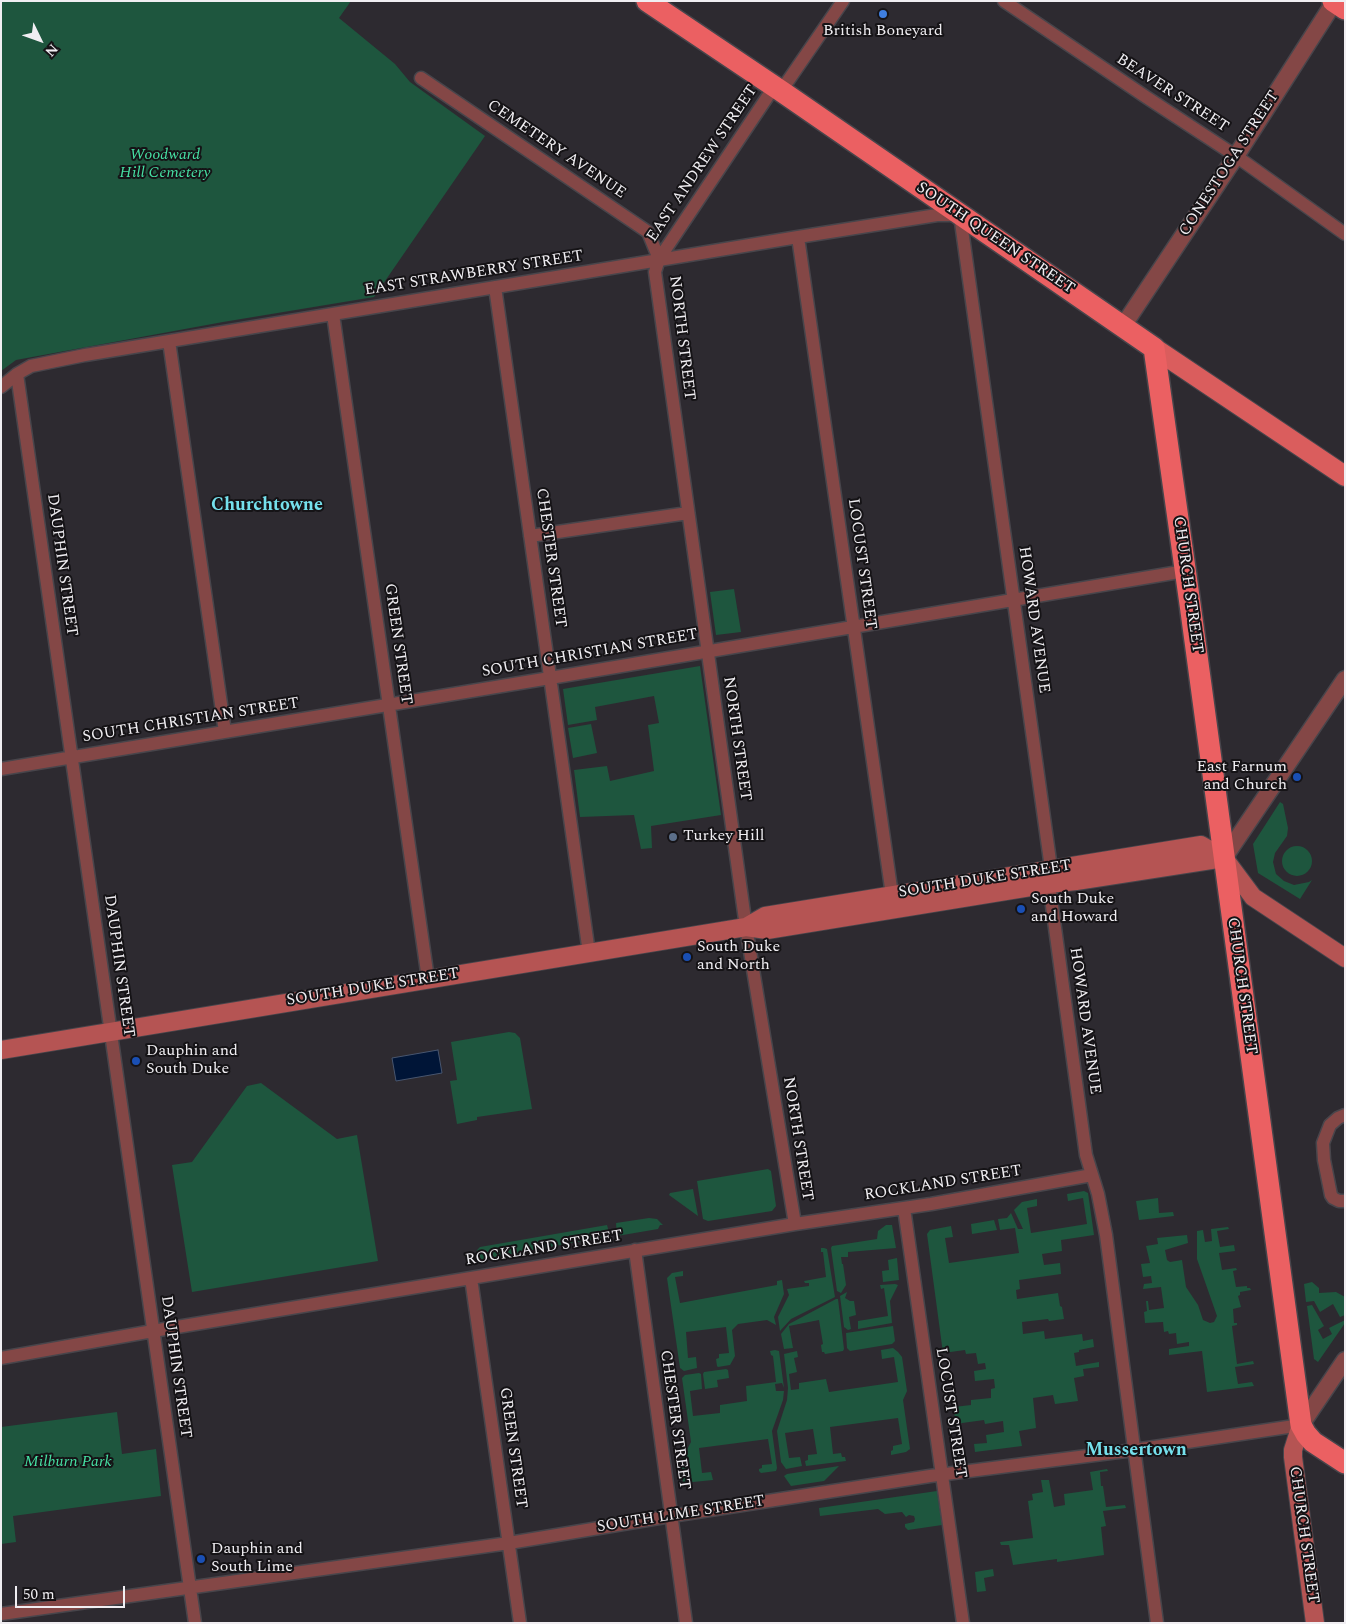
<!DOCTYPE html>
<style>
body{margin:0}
#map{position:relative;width:1346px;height:1624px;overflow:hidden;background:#2d2a30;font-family:Spectral,serif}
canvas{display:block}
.frame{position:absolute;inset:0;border:2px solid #f0eef2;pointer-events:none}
.north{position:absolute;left:15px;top:15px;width:50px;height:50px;-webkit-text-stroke:4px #151316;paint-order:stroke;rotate:132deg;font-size:14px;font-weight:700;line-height:20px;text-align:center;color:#f0eef2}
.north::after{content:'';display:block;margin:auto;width:18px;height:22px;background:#f0eef2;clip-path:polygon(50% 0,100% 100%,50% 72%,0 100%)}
.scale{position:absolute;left:15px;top:1586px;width:110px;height:22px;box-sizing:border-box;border:2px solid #f0eef2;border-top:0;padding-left:6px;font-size:15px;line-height:18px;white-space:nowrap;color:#f0eef2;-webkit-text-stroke:4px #151316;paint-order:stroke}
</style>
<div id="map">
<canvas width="1346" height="1624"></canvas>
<div class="frame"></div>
<div class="north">N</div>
<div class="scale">50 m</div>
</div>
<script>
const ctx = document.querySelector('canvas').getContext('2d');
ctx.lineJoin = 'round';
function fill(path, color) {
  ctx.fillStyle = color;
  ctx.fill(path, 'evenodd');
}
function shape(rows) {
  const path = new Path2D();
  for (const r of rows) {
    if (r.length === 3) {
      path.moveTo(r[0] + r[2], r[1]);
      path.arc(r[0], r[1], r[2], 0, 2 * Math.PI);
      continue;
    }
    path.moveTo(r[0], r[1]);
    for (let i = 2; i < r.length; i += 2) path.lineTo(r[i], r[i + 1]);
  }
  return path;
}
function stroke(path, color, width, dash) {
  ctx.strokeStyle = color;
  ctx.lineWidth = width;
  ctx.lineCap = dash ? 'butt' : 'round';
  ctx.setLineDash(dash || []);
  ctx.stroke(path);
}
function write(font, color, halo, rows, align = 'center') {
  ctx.font = font + ' Spectral,serif';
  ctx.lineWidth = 4;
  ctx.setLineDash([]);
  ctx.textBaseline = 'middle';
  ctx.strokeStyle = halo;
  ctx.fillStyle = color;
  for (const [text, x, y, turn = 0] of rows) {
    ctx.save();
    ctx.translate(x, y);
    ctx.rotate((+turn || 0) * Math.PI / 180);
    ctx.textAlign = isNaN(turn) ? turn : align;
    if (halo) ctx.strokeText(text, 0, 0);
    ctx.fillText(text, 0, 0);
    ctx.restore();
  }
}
const green = shape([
 [1,1,351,1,339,18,395,64,410,82,485,136,374,297,223,322,16,360,1,371],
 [734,589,741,632,716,635,710,592],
 [700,666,721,815,651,826,652,848,641,849,634,815,580,817,574,770,607,766,610,781,654,771,648,725,659,723,654,696,595,707,597,720,568,725,563,689],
 [591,724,597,753,573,758,568,728],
 [1280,802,1283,804,1288,828,1287,836,1275,853,1273,862,1276,874,1284,881,1294,885,1309,882,1312,880,1300,899,1258,873,1253,844],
 [1297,861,15],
 [509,1032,515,1033,520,1038,532,1109,477,1117,477,1120,457,1124,450,1081,457,1080,451,1042],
 [261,1083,337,1139,357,1135,378,1261,192,1292,172,1165,192,1162,247,1086],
 [768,1169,771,1171,776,1206,772,1211,708,1221,703,1219,697,1181],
 [693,1189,698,1216,669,1195,670,1193],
 [1084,1191,1088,1193,1094,1235,1061,1240,1062,1251,1042,1254,1044,1265,1060,1263,1061,1274,1019,1280,1020,1289,1016,1290,1017,1299,1058,1293,1060,1306,1062,1307,1064,1319,1049,1321,1048,1319,1022,1322,1023,1334,1044,1331,1045,1339,1082,1334,1083,1341,1093,1339,1094,1347,1079,1350,1079,1352,1074,1353,1076,1366,1099,1362,1099,1367,1083,1369,1084,1376,1074,1378,1078,1401,1055,1404,1053,1395,1033,1398,1036,1428,1019,1431,1022,1446,975,1452,974,1444,987,1443,986,1435,1004,1432,1003,1421,985,1424,984,1420,955,1424,954,1407,971,1405,971,1400,991,1398,991,1389,995,1388,994,1379,975,1381,974,1371,986,1369,985,1363,978,1364,976,1353,966,1354,965,1350,943,1353,927,1234,930,1230,951,1226,953,1237,945,1238,949,1263,1019,1253,1015,1228,1000,1230,998,1219,1007,1218,1011,1213,1018,1229,1023,1229,1014,1210,1022,1202,1037,1199,1037,1206,1027,1208,1031,1233,1087,1224,1083,1198,1068,1201,1067,1194],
 [1158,1198,1159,1213,1173,1212,1174,1216,1139,1220,1136,1201],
 [649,1218,657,1219,663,1225,660,1225,658,1229,617,1236,616,1223],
 [994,1220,997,1230,972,1234,971,1224],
 [607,1225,610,1236,478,1260,476,1257,477,1250,480,1247],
 [886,1225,892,1225,896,1248,848,1252,848,1257,841,1257,842,1264,843,1264,846,1285,841,1293,837,1291,831,1248,832,1246,877,1239,878,1231],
 [1228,1227,1229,1229,1217,1231,1220,1247,1234,1245,1235,1251,1219,1253,1222,1270,1236,1268,1237,1270,1233,1271,1236,1287,1247,1286,1247,1288,1250,1288,1251,1290,1240,1292,1240,1295,1238,1296,1241,1307,1233,1309,1234,1323,1237,1323,1237,1325,1232,1326,1237,1364,1253,1361,1254,1364,1235,1367,1238,1384,1252,1382,1254,1386,1207,1392,1202,1351,1169,1355,1169,1349,1189,1346,1189,1342,1177,1344,1176,1333,1169,1334,1168,1331,1164,1332,1163,1322,1145,1323,1144,1312,1147,1311,1146,1301,1148,1301,1149,1310,1164,1308,1161,1287,1143,1289,1144,1284,1152,1283,1151,1276,1143,1277,1141,1264,1150,1263,1146,1246,1158,1244,1157,1238,1187,1235,1188,1243,1165,1250,1167,1260,1170,1262,1182,1260,1186,1287,1198,1305,1203,1320,1210,1323,1214,1322,1217,1316,1197,1259,1197,1231,1203,1230,1205,1242,1212,1241,1211,1229],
 [821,1248,824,1248,827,1249,835,1297,791,1319,780,1331,778,1317,789,1295,787,1289,809,1286,809,1283,805,1283,804,1281,826,1277,823,1252,821,1252],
 [897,1258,899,1280,883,1282,882,1271,889,1270,888,1260],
 [683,1271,683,1276,675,1277,680,1303,777,1285,777,1281,782,1280,784,1294,774,1317,776,1325,767,1320,738,1324,732,1330,735,1356,730,1365,718,1367,717,1366,716,1359,719,1358,719,1354,729,1353,726,1327,686,1332,688,1358,696,1357,697,1368,684,1371,680,1368,667,1278,672,1273],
 [1312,1282,1319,1288,1319,1293,1336,1292,1345,1297,1345,1315,1340,1317,1333,1304,1320,1312,1314,1301,1306,1302,1304,1284],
 [895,1284,898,1285,890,1301,892,1323,858,1329,858,1321,888,1316,884,1288,881,1289,880,1285],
 [847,1292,845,1298,850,1301,854,1301,856,1315,849,1317,851,1329,848,1330,844,1327,840,1296],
 [836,1299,838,1299,844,1349,843,1351,825,1354,824,1352,822,1352,821,1345,823,1344,819,1320,789,1326,793,1348,784,1349,781,1334,789,1324],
 [1312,1305,1324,1326,1318,1330,1323,1339,1332,1334,1329,1328,1345,1320,1345,1323,1318,1362,1314,1359,1307,1306],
 [893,1326,895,1341,892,1344,850,1351,847,1348,846,1333],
 [893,1348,898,1352,902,1357,907,1391,903,1400,910,1449,906,1452,891,1455,891,1451,893,1450,893,1446,902,1444,898,1418,830,1427,833,1454,841,1453,842,1457,845,1457,846,1461,806,1466,805,1461,808,1460,808,1455,817,1454,813,1429,785,1433,789,1458,800,1457,802,1466,786,1469,781,1462,777,1431,787,1400,788,1388,784,1354,797,1351,798,1357,794,1358,797,1372,789,1374,791,1390,799,1389,799,1383,826,1379,829,1392,898,1382,894,1357,882,1359,881,1350],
 [775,1350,779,1351,784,1388,782,1383,775,1384,776,1391,784,1391,783,1400,772,1431,777,1468,776,1471,761,1473,759,1471,759,1469,762,1468,762,1465,772,1464,768,1439,699,1448,702,1473,711,1472,713,1480,683,1483,681,1461,691,1442,682,1378,685,1375,699,1373,701,1374,702,1389,690,1391,693,1416,720,1413,720,1405,747,1401,746,1386,776,1382,773,1356,771,1355,770,1351],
 [726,1369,728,1370,729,1378,717,1380,718,1387,705,1389,703,1374,704,1372],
 [117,1412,122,1454,156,1449,161,1496,13,1516,16,1542,1,1544,1,1427],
 [839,1466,824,1481,791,1486,784,1476,787,1474],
 [1107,1469,1108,1471,1100,1472,1101,1486,1103,1486,1106,1507,1125,1505,1126,1508,1103,1511,1106,1526,1101,1527,1104,1555,1057,1562,1057,1559,1013,1565,1009,1545,1001,1545,1000,1542,1033,1538,1028,1501,1033,1500,1032,1494,1043,1492,1041,1480,1049,1480,1054,1507,1065,1505,1064,1494,1093,1490,1090,1472],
 [937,1491,942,1525,908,1530,905,1527,905,1524,914,1522,915,1519,914,1516,909,1515,906,1517,902,1512,885,1514,878,1509,820,1516,819,1508],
 [993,1569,994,1576,984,1578,986,1591,977,1592,975,1572]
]);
const water = shape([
 [438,1050,442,1073,396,1081,392,1058,438,1050]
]);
const minor = shape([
 [1004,1,1146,97,1236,156,1345,234],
 [421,78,648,232,659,259],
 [774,87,659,259,655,272,746,927,795,1224],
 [781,91,843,1],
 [798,237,892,895],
 [495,287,589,953],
 [333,314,428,979],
 [169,341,225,732],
 [17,374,195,1623],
 [1,387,17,374,31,366,85,355,798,237,937,215,960,215,1051,868,1049,884,1086,1155,1098,1194,1106,1235,1157,1623],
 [530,536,688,513],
 [1,769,562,676,1185,571],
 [1345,1115,1338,1118,1330,1125,1323,1143,1324,1160,1331,1195,1333,1198,1339,1201,1345,1201],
 [904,1208,963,1623],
 [635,1250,686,1623],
 [471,1278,520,1623],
 [1,1358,153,1331,795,1224,931,1204,1092,1175],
 [1,1614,509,1543,671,1516,930,1476,1134,1450,1301,1425]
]);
const tertiary = shape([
 [1123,326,1236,156,1335,1],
 [1224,858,1345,679],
 [1301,1425,1345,1360]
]);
const secondary = shape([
 [746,927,767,930,1049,884,1076,881,1224,858],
 [1,1050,746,927,765,916,1201,845,1224,858,1253,897,1345,958],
 [1301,1425,1293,1450,1293,1457,1315,1623]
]);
const primary = shape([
 [1154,348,1345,476]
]);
const trunk = shape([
 [647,1,781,91,1154,348,1190,604,1301,1425,1306,1434,1313,1442,1345,1463],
 [1333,1,1345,9]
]);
const markers = [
 [883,14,5,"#3f7fe0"],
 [1297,777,5,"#1a4fb4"],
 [673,837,5,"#5c6f8a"],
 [1021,909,5,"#1a4fb4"],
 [687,957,5,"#1a4fb4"],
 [136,1061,5,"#1a4fb4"],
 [201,1559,5,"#1a4fb4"]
];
const poiNames = [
 ["British Boneyard",883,32,"center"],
 ["East Farnum",1287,768,"right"],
 ["and Church",1287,786,"right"],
 ["Turkey Hill",683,837],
 ["South Duke",1031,900],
 ["and Howard",1031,918],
 ["South Duke",697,948],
 ["and North",697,966],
 ["Dauphin and",146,1052],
 ["South Duke",146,1070],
 ["Dauphin and",211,1550],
 ["South Lime",211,1568]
];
const streetNames = [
 ["BEAVER STREET",1172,94,33],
 ["CEMETERY AVENUE",556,150,34],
 ["EAST ANDREW STREET",703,164,-56],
 ["CONESTOGA STREET",1230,164,-57],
 ["SOUTH QUEEN STREET",995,239,34],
 ["EAST STRAWBERRY STREET",474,274,-9],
 ["NORTH STREET",681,338,83],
 ["CHESTER STREET",550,558,82],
 ["LOCUST STREET",861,564,82],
 ["DAUPHIN STREET",61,565,82],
 ["CHURCH STREET",1187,585,82],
 ["HOWARD AVENUE",1033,620,82],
 ["GREEN STREET",397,644,82],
 ["SOUTH CHRISTIAN STREET",590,654,-10],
 ["SOUTH CHRISTIAN STREET",191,721,-9],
 ["NORTH STREET",736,739,82],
 ["SOUTH DUKE STREET",985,880,-9],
 ["DAUPHIN STREET",118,966,82],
 ["CHURCH STREET",1241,986,82],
 ["SOUTH DUKE STREET",373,988,-9],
 ["HOWARD AVENUE",1084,1021,82],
 ["NORTH STREET",797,1139,81],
 ["ROCKLAND STREET",943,1184,-9],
 ["ROCKLAND STREET",544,1249,-9],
 ["DAUPHIN STREET",175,1367,82],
 ["LOCUST STREET",950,1413,81],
 ["CHESTER STREET",674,1420,82],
 ["GREEN STREET",512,1448,82],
 ["SOUTH LIME STREET",681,1515,-9],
 ["CHURCH STREET",1303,1535,82]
];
const parkNames = [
 ["Woodward",165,156],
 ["Hill Cemetery",165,174],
 ["Milburn Park",68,1463]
];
const neighbourhoodNames = [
 ["Churchtowne",267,506],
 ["Mussertown",1136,1451]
];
fill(green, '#1e563e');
fill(water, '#001537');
stroke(water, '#48566f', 1);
stroke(minor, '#48454b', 15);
stroke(tertiary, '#48454b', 19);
stroke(secondary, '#48454b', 20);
stroke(primary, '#48454b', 22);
stroke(trunk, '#48454b', 24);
stroke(minor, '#844746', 12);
stroke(tertiary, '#844746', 16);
stroke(secondary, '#b55453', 18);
stroke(primary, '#da5d5d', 20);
stroke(trunk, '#eb6062', 21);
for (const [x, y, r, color] of markers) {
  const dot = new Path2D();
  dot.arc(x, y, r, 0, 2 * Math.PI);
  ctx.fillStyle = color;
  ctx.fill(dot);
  stroke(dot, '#151316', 2);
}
write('16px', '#f0eef2', '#151316', poiNames, 'left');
write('16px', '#f0eef2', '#151316', streetNames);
write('italic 16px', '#46e0a3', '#151316', parkNames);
write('bold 18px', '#75e0ec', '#151316', neighbourhoodNames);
</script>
